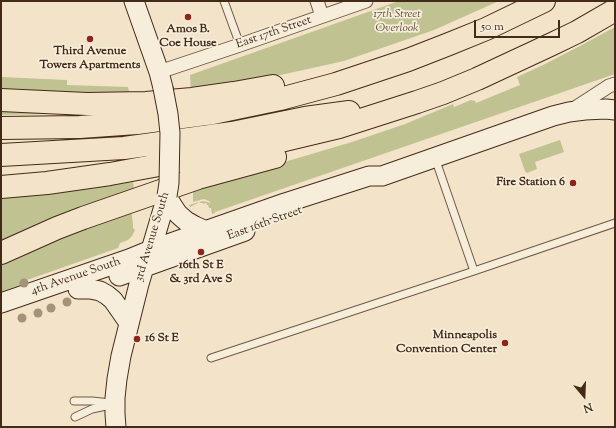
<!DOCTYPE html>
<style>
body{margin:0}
#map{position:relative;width:616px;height:428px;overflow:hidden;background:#f3e3c8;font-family:"Sorts Mill Goudy",serif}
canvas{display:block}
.frame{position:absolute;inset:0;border:2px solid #442b19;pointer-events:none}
.north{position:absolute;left:564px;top:376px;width:40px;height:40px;-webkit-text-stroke:3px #f7eddb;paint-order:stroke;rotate:161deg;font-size:11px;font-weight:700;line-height:16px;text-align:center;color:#442b19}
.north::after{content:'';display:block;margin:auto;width:14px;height:18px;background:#442b19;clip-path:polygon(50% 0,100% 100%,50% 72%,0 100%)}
.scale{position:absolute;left:474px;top:20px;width:86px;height:18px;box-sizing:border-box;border:2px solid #442b19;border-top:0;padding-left:5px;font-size:12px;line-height:14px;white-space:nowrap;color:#442b19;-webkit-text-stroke:3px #f7eddb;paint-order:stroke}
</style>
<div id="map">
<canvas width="616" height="428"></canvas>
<div class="frame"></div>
<div class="north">N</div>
<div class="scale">50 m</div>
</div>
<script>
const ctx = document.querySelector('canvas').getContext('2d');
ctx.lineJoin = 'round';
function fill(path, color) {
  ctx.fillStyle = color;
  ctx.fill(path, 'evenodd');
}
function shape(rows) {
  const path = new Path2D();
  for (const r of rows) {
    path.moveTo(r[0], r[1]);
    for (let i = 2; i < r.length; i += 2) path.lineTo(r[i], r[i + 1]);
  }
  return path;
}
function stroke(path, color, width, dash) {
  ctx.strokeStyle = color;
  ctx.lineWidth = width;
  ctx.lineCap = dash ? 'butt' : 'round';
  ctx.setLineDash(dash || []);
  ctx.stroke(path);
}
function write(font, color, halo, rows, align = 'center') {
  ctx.font = font + ' "Sorts Mill Goudy",serif';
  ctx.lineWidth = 3.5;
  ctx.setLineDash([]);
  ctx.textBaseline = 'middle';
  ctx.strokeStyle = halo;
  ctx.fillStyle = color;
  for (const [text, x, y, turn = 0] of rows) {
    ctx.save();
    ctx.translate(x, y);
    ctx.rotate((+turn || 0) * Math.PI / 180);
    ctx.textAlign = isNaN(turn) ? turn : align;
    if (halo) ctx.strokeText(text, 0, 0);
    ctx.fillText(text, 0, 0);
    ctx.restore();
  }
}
const green = shape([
 [399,1,499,1,434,30,344,61,267,78,191,93,190,75],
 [615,27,615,74,215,212,214,210,215,213,212,214,211,208,209,208,208,205,207,205,206,203,203,204,203,203,200,203,200,202,190,207,189,205,203,201,208,202,211,204,209,201,204,199,193,202,193,189,352,142,405,124,453,104,454,107,471,100,475,101,476,103,520,85,517,77,543,65,580,46],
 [1,77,67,80,67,85,128,87,130,96,1,92],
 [1,108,54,111,54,114,1,115],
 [560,140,564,152,535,162,537,169,527,173,525,171,519,154],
 [133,182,135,193,1,247,1,197,52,194],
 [131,210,133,224,133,228,135,230,132,236,128,240,120,243,118,248,27,280,29,284,1,294,1,261]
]);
const lane = shape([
 [224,1,240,45],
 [435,158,474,271],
 [211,358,474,271,615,223],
 [74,401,92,401,111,403],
 [75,417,92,409,115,404]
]);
const street = shape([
 [317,1,322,16],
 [159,72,240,45,366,1],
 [572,110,609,86,615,84]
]);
const secondary = shape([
 [134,1,159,72,163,88],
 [167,196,172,205,178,214,186,221,195,226,206,231],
 [119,276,245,231],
 [78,289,90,289,100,291,107,295,113,300,129,323],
 [1,303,129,259,151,250,285,203,369,176,382,176,553,116,569,112,585,110,606,109,615,110],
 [116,427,115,414,115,398,117,379,121,356,139,284,144,267,151,250,167,196]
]);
const highway = shape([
 [1,100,87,104,146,103,192,99,234,93,273,86],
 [1,128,80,127,137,123,213,113,280,99,336,84,408,60,449,44,486,29,544,1],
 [1,155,124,148,232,133,305,118,349,112],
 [1,187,47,183,110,174,251,148,339,127,417,102,443,93,477,79,550,45,577,32,615,10],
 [1,253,57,228,83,218,198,178,275,157]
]);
const secondaryBridge = shape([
 [163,88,168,114,170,133,169,183,167,196]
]);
const trees = [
 [24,283],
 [67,302],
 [51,308],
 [38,313],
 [22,318]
];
const markers = [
 [188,17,4,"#8f2418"],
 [90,39,4,"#8f2418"],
 [573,183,4,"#8f2418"],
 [201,252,4,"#8f2418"],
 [137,339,4,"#8f2418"],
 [505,343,4,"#8f2418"]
];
const parkNames = [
 ["17th Street",397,15],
 ["Overlook",397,29]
];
const poiNames = [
 ["Amos B.",188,30],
 ["Coe House",188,44],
 ["Third Avenue",90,52],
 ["Towers Apartments",90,66],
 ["Fire Station 6",565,183,"right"],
 ["16th St E",201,266],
 ["& 3rd Ave S",201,280],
 ["Minneapolis",497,336,"right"],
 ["Convention Center",497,350,"right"],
 ["16 St E",145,339,"left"]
];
const streetNames = [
 ["East 17th Street",274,33,-19],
 ["East 16th Street",265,224,-20],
 ["3rd Avenue South",153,237,-73],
 ["4th Avenue South",76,277,-19]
];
fill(green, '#c0c292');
stroke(lane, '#705945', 9);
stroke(street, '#705945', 15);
stroke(secondary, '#442b19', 21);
stroke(highway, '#442b19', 24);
stroke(lane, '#f7eddb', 7);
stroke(street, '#f7eddb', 13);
stroke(secondary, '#f7eddb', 19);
stroke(highway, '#f3e3c8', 22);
stroke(secondaryBridge, '#442b19', 21, []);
stroke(secondaryBridge, '#f7eddb', 19);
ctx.fillStyle = '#a49378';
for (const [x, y] of trees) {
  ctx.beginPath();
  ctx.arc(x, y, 4.5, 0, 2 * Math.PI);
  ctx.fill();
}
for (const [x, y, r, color] of markers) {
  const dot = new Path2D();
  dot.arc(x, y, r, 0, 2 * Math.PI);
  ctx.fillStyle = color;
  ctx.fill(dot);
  stroke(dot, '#f7eddb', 1.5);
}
write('italic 12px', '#635137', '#f7eddb', parkNames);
write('bold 12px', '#442b19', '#f7eddb', poiNames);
write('12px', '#442b19', '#f7eddb', streetNames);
</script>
